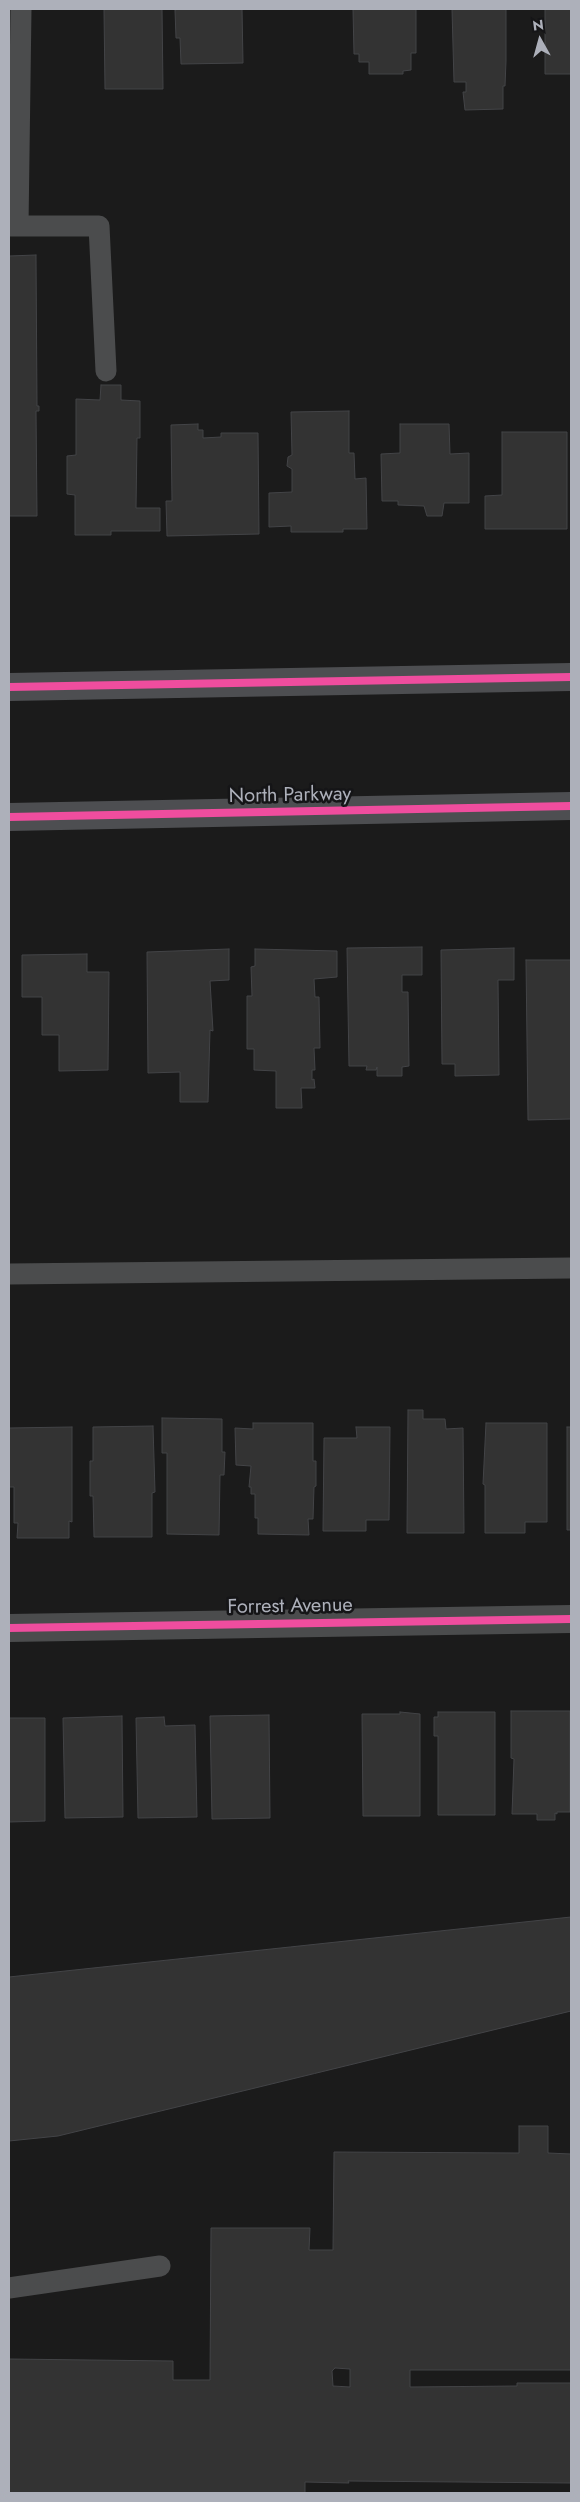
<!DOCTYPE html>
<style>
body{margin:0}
#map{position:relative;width:580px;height:2502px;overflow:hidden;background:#1b1b1b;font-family:Jost,sans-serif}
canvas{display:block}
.frame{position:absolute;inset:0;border:10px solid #adb0ba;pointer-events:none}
.north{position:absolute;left:515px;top:15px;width:50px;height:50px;-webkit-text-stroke:4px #151517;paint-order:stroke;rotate:353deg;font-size:14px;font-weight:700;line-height:20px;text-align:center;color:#adb0ba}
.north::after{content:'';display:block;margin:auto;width:18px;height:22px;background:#adb0ba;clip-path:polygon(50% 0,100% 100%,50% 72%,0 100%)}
</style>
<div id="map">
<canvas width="580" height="2502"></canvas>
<div class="frame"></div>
<div class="north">N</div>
</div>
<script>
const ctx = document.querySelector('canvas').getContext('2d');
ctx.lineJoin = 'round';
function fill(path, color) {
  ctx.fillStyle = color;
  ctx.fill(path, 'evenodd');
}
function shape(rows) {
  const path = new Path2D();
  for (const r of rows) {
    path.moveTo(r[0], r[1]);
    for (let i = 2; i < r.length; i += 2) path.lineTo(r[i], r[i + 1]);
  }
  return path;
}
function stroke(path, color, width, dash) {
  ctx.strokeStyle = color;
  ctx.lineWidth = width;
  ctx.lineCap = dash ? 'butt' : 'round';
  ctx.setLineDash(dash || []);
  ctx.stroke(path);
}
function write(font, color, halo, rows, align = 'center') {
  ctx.font = font + ' Jost,sans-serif';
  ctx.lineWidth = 5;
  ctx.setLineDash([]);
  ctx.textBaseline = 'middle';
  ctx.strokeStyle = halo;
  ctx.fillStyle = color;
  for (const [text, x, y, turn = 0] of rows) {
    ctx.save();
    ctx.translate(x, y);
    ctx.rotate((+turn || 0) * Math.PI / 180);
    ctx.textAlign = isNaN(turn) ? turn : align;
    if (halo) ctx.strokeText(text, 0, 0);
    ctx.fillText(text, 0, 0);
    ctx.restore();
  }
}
const building = shape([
 [104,9,162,9,163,89,105,89,104,9],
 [179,9,242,9,243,63,181,64,180,38,176,38,175,10,179,9],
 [353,9,416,9,416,53,411,53,411,70,403,71,403,74,369,74,369,62,359,62,359,54,354,54,353,9],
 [452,9,506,9,506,61,505,86,503,86,503,109,465,110,463,92,466,92,466,82,454,82,452,9],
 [545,9,571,9,571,74,545,74,545,9],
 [36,255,37,406,39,406,39,411,36,411,37,516,9,516,9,256,36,255],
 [101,385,121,385,121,400,140,401,140,438,137,438,136,508,160,508,160,531,111,531,111,535,75,535,75,495,67,494,67,456,76,455,76,399,100,400,101,385],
 [349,411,349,453,354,453,355,479,366,478,367,529,343,529,343,532,291,532,291,526,269,527,269,493,292,492,292,469,287,466,288,457,292,455,291,412,349,411],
 [198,424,198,430,203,430,203,438,221,437,221,433,258,433,259,534,167,536,166,501,172,501,171,425,198,424],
 [400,424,449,424,450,454,469,453,469,503,444,503,442,516,427,516,424,506,398,505,398,501,382,501,381,454,400,453,400,424],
 [502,432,567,432,567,529,485,529,485,496,502,495,502,432],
 [422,947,422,975,402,975,402,992,408,992,409,1066,402,1067,402,1076,377,1076,377,1067,376,1070,366,1070,367,1066,349,1066,347,948,422,947],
 [514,948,514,980,498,980,499,1075,455,1076,455,1064,442,1064,441,950,514,948],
 [229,949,229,980,210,981,213,1031,210,1030,208,1102,180,1102,180,1072,148,1073,147,952,229,949],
 [255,949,337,951,337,977,314,979,315,997,319,997,320,1048,314,1048,315,1070,312,1070,312,1080,314,1079,315,1088,301,1088,302,1108,276,1108,276,1071,254,1070,254,1049,247,1049,247,996,252,996,251,967,255,966,255,949],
 [87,954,87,972,109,972,108,1070,59,1071,59,1035,42,1035,42,997,22,997,22,955,87,954],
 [526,960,571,960,571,1119,528,1120,526,960],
 [408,1410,423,1410,423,1419,445,1419,446,1429,463,1428,464,1533,407,1533,408,1410],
 [162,1418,222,1419,222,1452,225,1452,224,1475,220,1475,219,1535,167,1534,167,1453,162,1453,162,1418],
 [253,1423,313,1423,313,1461,316,1461,316,1486,314,1487,313,1519,308,1519,309,1535,258,1534,258,1518,255,1518,255,1494,251,1494,251,1487,249,1487,251,1466,236,1465,235,1428,253,1429,253,1423],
 [486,1423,547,1423,547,1522,525,1522,525,1533,485,1533,485,1485,483,1484,486,1423],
 [153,1426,155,1492,152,1493,152,1537,94,1537,93,1496,90,1496,90,1461,93,1461,93,1427,153,1426],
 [72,1427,72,1522,69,1521,69,1538,17,1538,18,1523,14,1523,14,1487,9,1487,9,1428,72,1427],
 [356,1427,390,1427,389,1520,366,1520,366,1531,323,1531,324,1438,357,1438,356,1427],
 [567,1427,571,1427,571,1530,567,1530,567,1427],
 [511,1711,570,1711,570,1812,557,1812,557,1814,555,1813,555,1820,537,1820,537,1814,512,1814,514,1759,511,1758,511,1711],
 [400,1712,420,1714,420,1816,363,1816,362,1714,400,1714,400,1712],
 [438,1712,495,1712,495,1815,438,1815,438,1736,434,1736,434,1717,438,1717,438,1712],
 [269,1715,270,1818,212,1819,210,1716,269,1715],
 [122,1716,123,1817,65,1818,63,1718,122,1716],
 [164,1717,165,1726,195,1725,197,1817,138,1818,136,1718,164,1717],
 [9,1718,45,1718,45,1821,9,1822,9,1718],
 [571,1917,571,2011,58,2136,9,2141,9,1977,571,1917],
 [519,2126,548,2126,548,2153,571,2154,571,2370,410,2370,410,2387,517,2386,517,2383,571,2383,571,2483,348,2481,349,2483,305,2482,305,2493,9,2493,9,2359,173,2361,173,2380,210,2380,211,2228,310,2228,309,2250,333,2250,334,2152,519,2153,519,2126],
 [335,2368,350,2369,350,2387,333,2386,332,2371,335,2368]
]);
const lane = shape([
 [9,226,99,226,106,371],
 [18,226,21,9],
 [9,1274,571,1268],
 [9,2288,160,2266]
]);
const street = shape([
 [9,1628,571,1619]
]);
const primary = shape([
 [9,687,571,677],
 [9,817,571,806]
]);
const cycleway = shape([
 [9,687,571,677],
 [9,817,571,806],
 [9,1628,571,1619]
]);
const streetNames = [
 ["North Parkway",290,796,-1],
 ["Forrest Avenue",290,1607,-1]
];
fill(building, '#333');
stroke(building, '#434447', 1);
stroke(lane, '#4b4c4d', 21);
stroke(street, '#4b4c4d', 28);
stroke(primary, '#4d4e51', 28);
stroke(cycleway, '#ef4d9e', 8);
write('20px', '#adb0ba', '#151517', streetNames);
</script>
